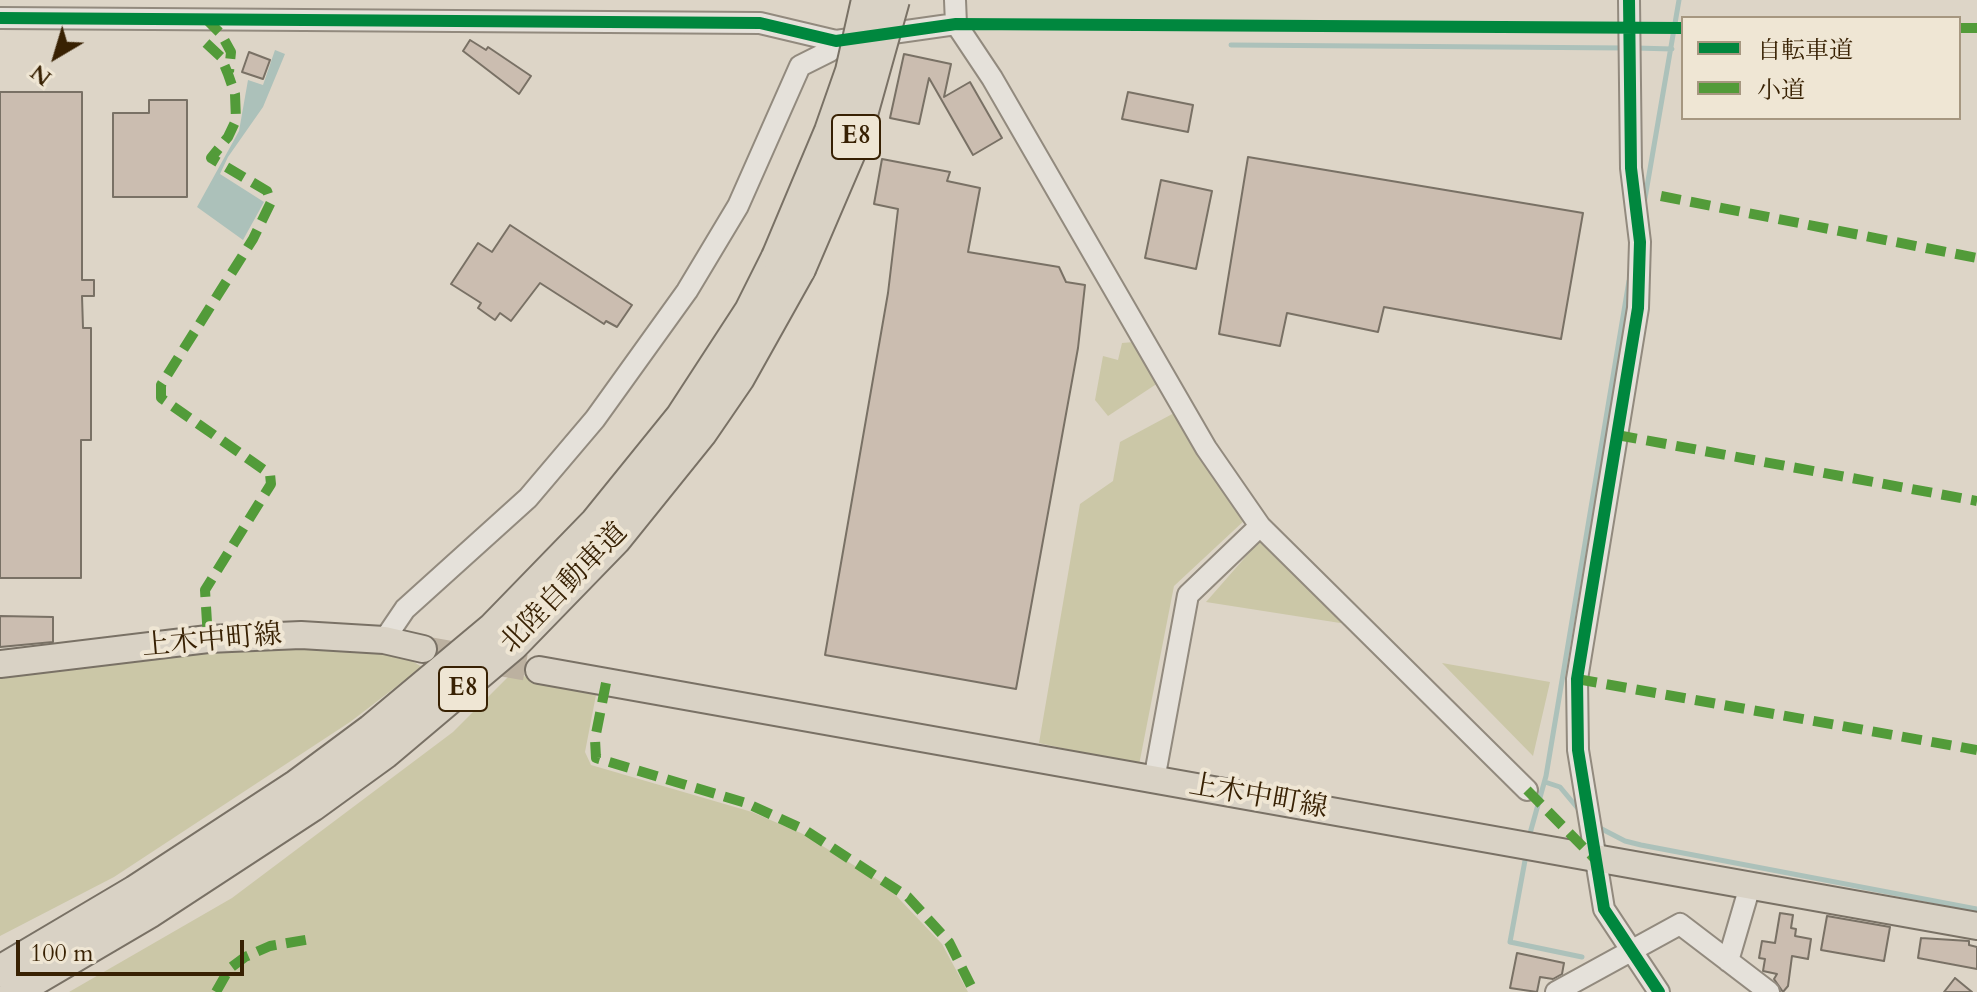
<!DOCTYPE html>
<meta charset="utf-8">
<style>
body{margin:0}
#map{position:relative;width:1977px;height:992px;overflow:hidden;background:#ddd5c7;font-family:Cardo,"Noto Serif JP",serif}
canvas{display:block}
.legend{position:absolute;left:1681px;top:16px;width:280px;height:104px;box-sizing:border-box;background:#efe6d4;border:2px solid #a69780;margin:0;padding:10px 14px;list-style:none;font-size:24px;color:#382103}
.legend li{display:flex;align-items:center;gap:16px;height:40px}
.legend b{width:40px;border:2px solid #a69780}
.north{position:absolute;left:16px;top:16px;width:80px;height:80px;-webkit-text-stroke:6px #efe6d4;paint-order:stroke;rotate:218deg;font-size:22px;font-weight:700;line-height:32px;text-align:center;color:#382103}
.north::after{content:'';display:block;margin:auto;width:28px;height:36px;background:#382103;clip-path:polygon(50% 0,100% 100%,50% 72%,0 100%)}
.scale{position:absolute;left:16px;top:940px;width:228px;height:36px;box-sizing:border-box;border:4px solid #382103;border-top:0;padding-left:10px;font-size:24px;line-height:28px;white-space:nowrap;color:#382103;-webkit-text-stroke:6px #efe6d4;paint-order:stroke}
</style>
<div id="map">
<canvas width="1977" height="992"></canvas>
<ul class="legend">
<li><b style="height:10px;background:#00873e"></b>自転車道</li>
<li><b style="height:10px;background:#529b39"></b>小道</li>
</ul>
<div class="north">N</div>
<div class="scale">100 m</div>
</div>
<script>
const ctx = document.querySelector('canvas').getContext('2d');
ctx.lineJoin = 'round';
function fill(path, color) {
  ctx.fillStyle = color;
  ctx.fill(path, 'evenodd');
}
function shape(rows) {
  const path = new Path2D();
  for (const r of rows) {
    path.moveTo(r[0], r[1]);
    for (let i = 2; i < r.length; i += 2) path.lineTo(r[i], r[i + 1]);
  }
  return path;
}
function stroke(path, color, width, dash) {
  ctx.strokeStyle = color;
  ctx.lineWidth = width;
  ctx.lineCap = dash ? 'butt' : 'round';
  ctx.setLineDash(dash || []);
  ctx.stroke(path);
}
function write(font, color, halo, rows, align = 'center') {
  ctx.font = font + ' Cardo,"Noto Serif JP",serif';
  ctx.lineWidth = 8;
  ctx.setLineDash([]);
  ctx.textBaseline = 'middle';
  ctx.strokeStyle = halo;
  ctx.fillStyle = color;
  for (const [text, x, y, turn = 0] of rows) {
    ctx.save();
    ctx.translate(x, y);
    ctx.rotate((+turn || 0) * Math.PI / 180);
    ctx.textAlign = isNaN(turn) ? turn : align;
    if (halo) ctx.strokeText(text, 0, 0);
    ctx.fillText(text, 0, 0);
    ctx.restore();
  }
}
const green = shape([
 [1134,342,1158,383,1108,416,1095,400,1103,356,1118,360,1122,343],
 [1176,412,1246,519,1174,586,1139,765,1039,743,1080,504,1113,481,1120,442],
 [1263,537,1353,625,1206,602],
 [246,645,351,647,407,658,422,667,350,722,114,877,0,936,0,679,87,664,154,660],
 [1442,663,1550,682,1533,756],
 [512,673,596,695,585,752,591,765,752,812,803,834,886,885,942,944,968,992,69,992,232,898,453,732]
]);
const water = shape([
 [275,50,285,54,263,107,228,157,220,174,264,202,243,240,197,207,239,131,248,80,263,85]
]);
const stream = shape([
 [1231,45,1626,48],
 [1636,48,1672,49],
 [1644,204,1679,0],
 [1545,782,1560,787,1580,811],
 [1596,826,1625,841,1641,845,1977,909],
 [1529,837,1546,776,1629,281],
 [1526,855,1510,942,1582,957]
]);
const building = shape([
 [470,40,486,50,488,47,531,76,519,94,463,51,470,40],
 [249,52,270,60,263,79,242,72,249,52],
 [904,54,951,64,944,97,970,82,1002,138,973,155,929,78,919,124,890,118,904,54],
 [0,92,82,92,82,280,94,280,94,296,82,296,83,328,91,328,91,440,81,440,81,578,0,578,0,92],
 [1128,92,1193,105,1188,132,1122,119,1128,92],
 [149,100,187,100,187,197,113,197,113,113,149,113,149,100],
 [1248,157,1583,213,1561,339,1384,307,1378,332,1287,313,1280,346,1219,334,1248,157],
 [882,159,950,172,947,181,980,188,968,252,1059,267,1066,282,1085,285,1078,348,1016,689,825,655,888,293,898,209,874,204,882,159],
 [1161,180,1212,191,1196,269,1145,258,1161,180],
 [510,225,632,305,617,327,606,321,604,324,540,283,511,321,500,313,495,320,478,308,481,303,451,284,478,243,492,252,510,225],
 [0,616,53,617,53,642,0,647,0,616],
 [1780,913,1793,915,1791,928,1796,929,1795,936,1811,939,1808,959,1792,956,1788,986,1783,992,1774,979,1777,974,1763,971,1765,959,1759,958,1762,941,1775,943,1780,913],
 [1827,916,1890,927,1884,961,1821,950,1827,916],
 [1921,938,1969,941,1969,945,1977,947,1977,969,1918,958,1921,938],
 [1517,953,1564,963,1562,974,1553,979,1540,977,1537,992,1510,988,1517,953],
 [1955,978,1972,992,1944,992,1955,978]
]);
const majorTunnel = shape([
 [423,649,539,670]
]);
const minor = shape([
 [955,0,956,24,992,78,1206,448,1260,526,1527,790],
 [1629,0,1631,168,1640,242,1638,308,1577,679,1578,750,1604,909,1659,992],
 [0,18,760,23,836,41,956,24],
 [384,640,405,609,528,498,595,419,687,291,738,206,800,66,830,51,836,41],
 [1154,780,1188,595,1260,526],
 [1728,961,1750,886],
 [1556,992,1680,924,1769,992]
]);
const major = shape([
 [0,664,208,639,301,635,384,640,423,649],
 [539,670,1977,926]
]);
const highway = shape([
 [0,971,135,891,297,785,371,730,493,628,596,522,681,417,750,311,777,257],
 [14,992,150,912,312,806,385,753,513,645,615,540,702,432,739,378,800,269]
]);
const highwayBridge = shape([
 [777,257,830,131,851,71,867,0],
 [800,269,854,143,894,0]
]);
const quiet = shape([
 [205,18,221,34,231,52,229,72],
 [1959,28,1977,28],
 [206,43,221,57,228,74,235,94,236,120,228,137,211,158,267,191,271,202,253,239,161,385,161,398,270,474,271,484,205,590,208,639],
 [1661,196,1977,258],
 [1617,435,1977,501],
 [1577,679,1977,750],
 [606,683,595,739,596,758,746,803,805,830,908,897,949,942,974,992],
 [1527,790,1594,858],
 [216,992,229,969,245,957,270,946,311,939]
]);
const cycleway = shape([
 [1629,0,1631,168,1640,242,1638,308,1577,679,1578,750,1604,909,1659,992],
 [0,18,760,23,836,41,956,24,1683,28]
]);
const shields = [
 [856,137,48],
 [463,689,48]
];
const shieldNames = [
 ["E8",856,137],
 ["E8",463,689]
];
const streetNames = [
 ["北陸自動車道",565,589,-46],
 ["上木中町線",212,642,-5],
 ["上木中町線",1258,798,10]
];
fill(green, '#cbc7a7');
fill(water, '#acc1ba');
stroke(stream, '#acc1ba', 5);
fill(building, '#cbbdb0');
stroke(building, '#797165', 2);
stroke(majorTunnel, '#bcb1a0', 26, [26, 13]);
stroke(minor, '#928a7e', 24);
stroke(major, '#797165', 30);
stroke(highway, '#797165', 34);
stroke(minor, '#e5e1da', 20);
stroke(major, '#d9d2c5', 26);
stroke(highway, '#d9d2c5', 30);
stroke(highwayBridge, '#797165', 34, []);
stroke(highwayBridge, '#d9d2c5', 30);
stroke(quiet, '#529b39', 10, [20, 10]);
stroke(cycleway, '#00873e', 12);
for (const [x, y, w] of shields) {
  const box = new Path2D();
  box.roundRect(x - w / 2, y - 22, w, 44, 6);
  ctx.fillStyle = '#efe6d4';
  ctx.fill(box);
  stroke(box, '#382103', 2);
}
write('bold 26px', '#382103', null, shieldNames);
write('28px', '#382103', '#efe6d4', streetNames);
</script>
